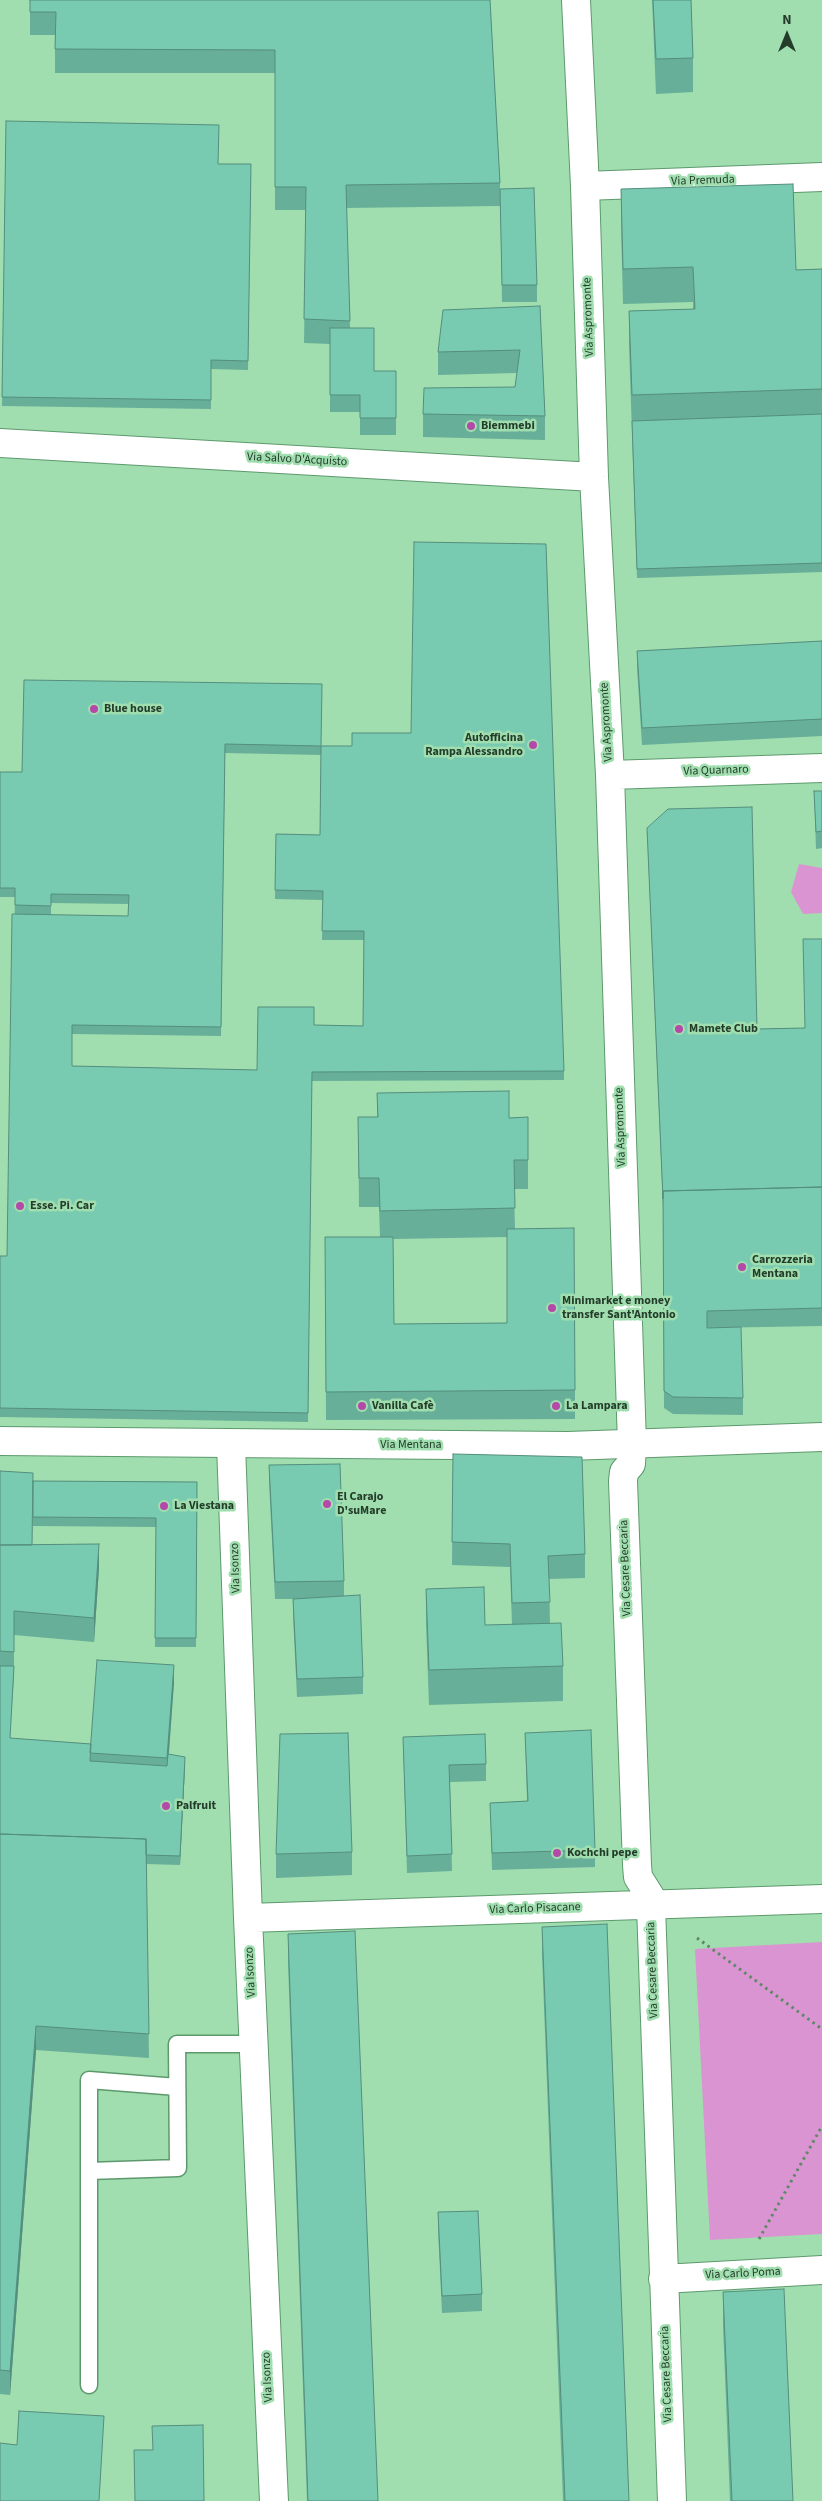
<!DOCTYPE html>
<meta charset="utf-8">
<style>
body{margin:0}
#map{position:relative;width:822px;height:2501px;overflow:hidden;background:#a0deaf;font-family:"Source Sans 3",sans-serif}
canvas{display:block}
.north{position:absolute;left:762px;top:10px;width:50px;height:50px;-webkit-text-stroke:4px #a0deaf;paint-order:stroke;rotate:0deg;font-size:14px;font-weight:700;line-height:20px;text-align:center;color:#243d2a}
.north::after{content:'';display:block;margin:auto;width:18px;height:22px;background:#243d2a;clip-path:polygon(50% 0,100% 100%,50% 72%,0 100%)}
</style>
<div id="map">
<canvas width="822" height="2501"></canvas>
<div class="north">N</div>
</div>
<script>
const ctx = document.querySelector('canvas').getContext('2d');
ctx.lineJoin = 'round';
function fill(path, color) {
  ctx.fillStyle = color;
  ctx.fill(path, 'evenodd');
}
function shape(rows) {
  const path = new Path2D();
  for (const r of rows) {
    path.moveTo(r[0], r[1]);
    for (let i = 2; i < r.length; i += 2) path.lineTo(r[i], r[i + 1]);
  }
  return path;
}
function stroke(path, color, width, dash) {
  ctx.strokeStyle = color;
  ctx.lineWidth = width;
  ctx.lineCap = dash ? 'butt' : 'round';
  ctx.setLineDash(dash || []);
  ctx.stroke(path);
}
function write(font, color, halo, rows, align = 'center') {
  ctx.font = font + ' "Source Sans 3",sans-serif';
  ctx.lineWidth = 5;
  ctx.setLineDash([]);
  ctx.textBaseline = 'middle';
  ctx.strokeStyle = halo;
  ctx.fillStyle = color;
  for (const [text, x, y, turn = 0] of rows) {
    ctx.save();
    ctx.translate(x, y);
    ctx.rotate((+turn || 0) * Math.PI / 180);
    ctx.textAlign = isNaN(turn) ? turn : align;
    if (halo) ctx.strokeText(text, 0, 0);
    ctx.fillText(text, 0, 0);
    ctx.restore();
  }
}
const green = shape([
 [799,864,822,868,822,913,803,914,791,892],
 [822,1942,822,2234,710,2240,695,1949]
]);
const path = shape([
 [697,1938,822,2029],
 [759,2239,822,2126]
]);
const lane = shape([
 [89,2171,89,2080,177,2087],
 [89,2385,89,2171,178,2168,177,2044,254,2044]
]);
const street = shape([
 [576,0,585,186,594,477,610,775,632,1444,631,1464,624,1472,623,1481,637,1865,638,1877,650,1896,651,1906,672,2501],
 [585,186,822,177],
 [0,443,594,477],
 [610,775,822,768],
 [231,1444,248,1918,274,2501],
 [248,1918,822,1899],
 [663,2279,822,2270]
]);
const secondary = shape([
 [0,1441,568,1446,822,1437]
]);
const wall = shape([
 [30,0,490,0,500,183,500,206,346,208,350,328,374,371,396,371,396,435,360,435,360,412,330,412,330,344,304,343,306,210,275,210,275,73,55,73,55,35,30,35],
 [652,0,691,0,693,58,693,92,656,94],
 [6,121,218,164,251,164,248,370,211,369,211,409,2,406],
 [500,189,537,285,537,302,502,302],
 [621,189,796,270,822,269,822,572,637,578,629,346,629,311,693,309,693,302,623,304,621,224],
 [540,306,545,416,545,440,423,437,423,414,515,387,517,373,438,375,438,352],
 [822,641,822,736,642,745,637,668,637,651],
 [24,680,321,746,564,1071,564,1080,312,1081,308,1422,0,1417,0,1256,7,1256,15,897,0,897,0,772,22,772],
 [225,753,321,755,320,835,276,834,275,899,323,900,322,940,364,940,363,1026,314,1025,257,1070,72,1066,72,1034,221,1036],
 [51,903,128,904,128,916,51,915],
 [814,791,822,791,822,848,816,849],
 [647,828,757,1029,805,1028,822,939,822,1326,707,1328,743,1398,743,1415,673,1414,664,1408,663,1208],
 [377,1093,509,1118,528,1117,528,1189,514,1189,515,1229,575,1390,575,1419,326,1420,325,1237,380,1237,379,1207,359,1207,358,1117,377,1117],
 [507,1237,507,1323,394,1324,393,1239],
 [453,1454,585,1554,585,1578,549,1579,550,1624,563,1666,563,1701,429,1705,426,1624,426,1589,485,1625,512,1625,510,1567,452,1565],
 [269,1465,344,1581,344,1596,363,1677,363,1694,297,1697,293,1616,293,1599,305,1599,275,1599,269,1482],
 [0,1471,33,1481,197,1482,196,1647,155,1647,156,1527,33,1526,33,1490,32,1545,99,1568,94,1642,14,1635,14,1675,10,1738,91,1744,174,1682,169,1754,185,1766,180,1865,146,1864,149,2058,36,2050,10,2395,0,2394],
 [525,1733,595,1850,595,1867,492,1870,490,1803,527,1801],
 [403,1737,486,1764,486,1781,450,1782,452,1871,407,1873],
 [352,1852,352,1875,276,1878,276,1854],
 [542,1927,629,2501,563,2501,542,1955],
 [288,1934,378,2501,307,2501,288,1963],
 [438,2212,482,2294,482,2311,442,2313,438,2229],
 [723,2292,793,2501,730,2501,723,2326]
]);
const shadedWall = shape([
 [99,1544,99,1568,94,1642,94,1618],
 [174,1665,174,1682,167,1775,167,1758],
 [185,1757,185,1766,180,1865,180,1856],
 [36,2026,36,2050,10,2395,10,2371]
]);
const building = shape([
 [30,0,490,0,500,183,346,185,350,321,304,319,306,187,275,187,275,50,55,49,56,12,30,12,30,0],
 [653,0,691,0,693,58,656,59,653,0],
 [6,121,219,125,218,164,251,164,248,361,211,360,211,400,2,397,6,121],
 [793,184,796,270,822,269,822,389,632,395,629,311,695,309,693,267,623,269,621,189,793,184],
 [534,188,537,285,502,285,500,189,534,188],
 [540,306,545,416,423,414,424,388,515,387,520,350,438,352,443,310,540,306],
 [330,328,374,328,374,371,396,371,396,418,360,418,360,395,330,395,330,328],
 [822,414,822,563,637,569,632,421,822,414],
 [414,542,546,544,564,1071,312,1072,308,1413,0,1408,0,1256,7,1256,12,914,128,916,129,895,51,894,51,906,15,905,15,888,0,888,0,772,22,772,24,680,322,684,321,746,225,744,221,1027,72,1025,72,1066,257,1070,258,1007,314,1007,314,1025,363,1026,364,931,322,931,323,891,275,890,276,834,320,835,321,746,352,746,352,733,411,733,414,542],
 [822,641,822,719,642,728,637,651,822,641],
 [814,791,822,791,822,831,816,832,814,791],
 [752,807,757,1029,805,1028,803,939,822,939,822,1187,663,1191,663,1199,647,828,668,809,752,807],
 [509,1091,509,1118,528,1117,528,1160,514,1160,515,1208,380,1211,379,1178,359,1178,358,1117,378,1117,377,1093,509,1091],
 [822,1187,822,1308,707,1311,707,1328,741,1327,743,1398,673,1397,664,1391,663,1191,822,1187],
 [574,1228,575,1390,326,1392,325,1237,393,1237,394,1324,507,1323,507,1229,574,1228],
 [453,1454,582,1457,585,1554,548,1556,550,1602,512,1603,510,1544,452,1542,453,1454],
 [340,1464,344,1581,275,1582,269,1465,340,1464],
 [0,1471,33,1473,32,1545,0,1545,0,1471],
 [33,1481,197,1482,196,1638,155,1638,156,1518,33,1517,33,1481],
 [99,1544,94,1618,14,1611,14,1652,0,1651,0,1545,99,1544],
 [484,1587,485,1625,561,1623,563,1666,429,1670,426,1589,484,1587],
 [360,1595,363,1677,297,1679,293,1599,360,1595],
 [97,1660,174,1665,167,1758,90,1753,97,1660],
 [0,1666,14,1666,10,1738,91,1744,90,1761,167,1766,168,1754,185,1757,180,1856,146,1855,146,1839,0,1834,0,1666],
 [591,1730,595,1850,492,1853,490,1803,528,1801,525,1733,591,1730],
 [348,1733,352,1852,276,1854,280,1734,348,1733],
 [485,1734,486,1764,449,1765,452,1854,407,1856,403,1737,485,1734],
 [0,1834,146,1839,149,2034,36,2026,10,2371,0,2370,0,1834],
 [607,1924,629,2501,565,2501,542,1927,607,1924],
 [355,1931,378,2501,308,2501,288,1934,355,1931],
 [478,2211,482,2294,442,2296,438,2212,478,2211],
 [784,2289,793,2501,732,2501,723,2292,784,2289],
 [19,2411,104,2416,99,2501,0,2501,0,2443,17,2445,19,2411],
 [203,2425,204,2501,135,2501,134,2450,153,2450,152,2426,203,2425]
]);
const markers = [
 [471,426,5,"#b449a9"],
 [94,709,5,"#b449a9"],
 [533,745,5,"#b449a9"],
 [679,1029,5,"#b449a9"],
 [20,1206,5,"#b449a9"],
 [742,1267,5,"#b449a9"],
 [552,1308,5,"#b449a9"],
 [362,1406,5,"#b449a9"],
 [556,1406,5,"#b449a9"],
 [327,1504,5,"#b449a9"],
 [164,1506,5,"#b449a9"],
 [166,1806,5,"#b449a9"],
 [557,1853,5,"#b449a9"]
];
const streetNames = [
 ["Via Premuda",703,181,-2],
 ["Via Aspromonte",589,317,-92],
 ["Via Salvo D'Acquisto",297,460,3],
 ["Via Aspromonte",607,722,-93],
 ["Via Quarnaro",716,771,-2],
 ["Via Aspromonte",621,1127,-92],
 ["Via Mentana",411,1445],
 ["Via Isonzo",236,1568,-92],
 ["Via Cesare Beccaria",626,1568,-92],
 ["Via Carlo Pisacane",535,1909,-2],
 ["Via Cesare Beccaria",653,1970,-92],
 ["Via Isonzo",251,1972,-93],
 ["Via Carlo Poma",743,2274,-3],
 ["Via Cesare Beccaria",667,2374,-92],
 ["Via Isonzo",268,2377,-93]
];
const poiNames = [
 ["Biemmebi",481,426],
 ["Blue house",104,709],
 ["Autofficina",523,738,"right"],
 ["Rampa Alessandro",523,752,"right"],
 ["Mamete Club",689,1029],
 ["Esse. Pi. Car",30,1206],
 ["Carrozzeria",752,1260],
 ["Mentana",752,1274],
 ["Minimarket e money",562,1301],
 ["transfer Sant'Antonio",562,1315],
 ["Vanilla Cafè",372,1406],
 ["La Lampara",566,1406],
 ["El Carajo",337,1497],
 ["D'suMare",337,1511],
 ["La Viestana",174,1506],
 ["Palfruit",176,1806],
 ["Kochchi pepe",567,1853]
];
fill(green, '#db94d2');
stroke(lane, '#5d996d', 19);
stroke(street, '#5d996d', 30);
stroke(secondary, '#5d996d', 30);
stroke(path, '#5e8868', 3, [2.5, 4]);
stroke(lane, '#fff', 16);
stroke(street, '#fff', 28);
stroke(secondary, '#fff', 28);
fill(wall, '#67af98');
fill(shadedWall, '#548e7c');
fill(building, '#78cbb1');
stroke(building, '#548e7c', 1);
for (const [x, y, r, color] of markers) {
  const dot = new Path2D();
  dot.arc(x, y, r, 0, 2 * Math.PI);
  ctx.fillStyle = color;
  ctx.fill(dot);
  stroke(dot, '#a0deaf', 2);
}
write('12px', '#243d2a', '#a0deaf', streetNames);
write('bold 12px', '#243d2a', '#a0deaf', poiNames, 'left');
</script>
